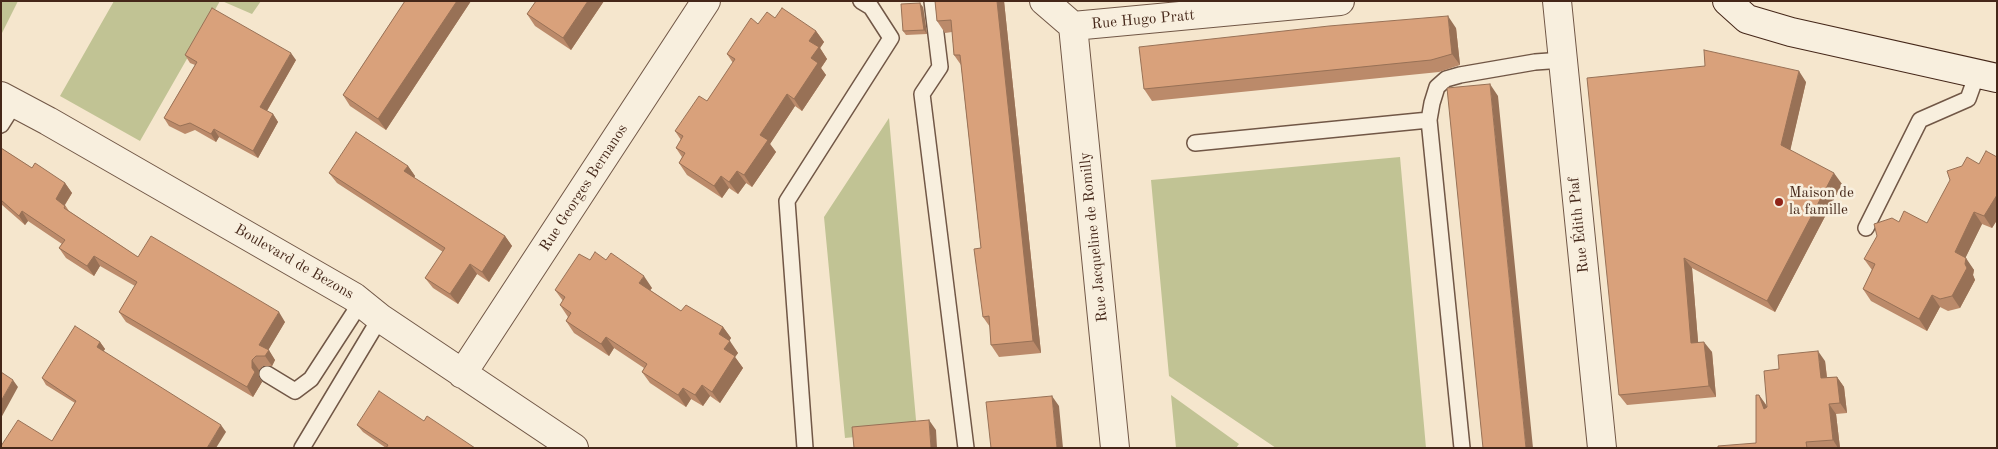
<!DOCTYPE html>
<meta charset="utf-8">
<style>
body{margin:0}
#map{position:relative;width:1998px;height:449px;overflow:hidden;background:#f5e6cd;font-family:"Old Standard TT",serif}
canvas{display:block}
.frame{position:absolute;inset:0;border:2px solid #452719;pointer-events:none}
</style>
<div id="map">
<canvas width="1998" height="449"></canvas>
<div class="frame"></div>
</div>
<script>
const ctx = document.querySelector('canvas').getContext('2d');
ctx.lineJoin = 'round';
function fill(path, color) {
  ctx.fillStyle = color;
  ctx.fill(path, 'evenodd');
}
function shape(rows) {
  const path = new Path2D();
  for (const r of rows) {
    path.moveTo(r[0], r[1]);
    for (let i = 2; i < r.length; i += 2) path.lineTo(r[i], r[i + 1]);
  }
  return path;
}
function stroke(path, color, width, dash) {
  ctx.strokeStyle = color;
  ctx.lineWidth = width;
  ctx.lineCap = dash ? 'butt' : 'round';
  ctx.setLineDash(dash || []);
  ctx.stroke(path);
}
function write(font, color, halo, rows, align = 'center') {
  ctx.font = font + ' "Old Standard TT",serif';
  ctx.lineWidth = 5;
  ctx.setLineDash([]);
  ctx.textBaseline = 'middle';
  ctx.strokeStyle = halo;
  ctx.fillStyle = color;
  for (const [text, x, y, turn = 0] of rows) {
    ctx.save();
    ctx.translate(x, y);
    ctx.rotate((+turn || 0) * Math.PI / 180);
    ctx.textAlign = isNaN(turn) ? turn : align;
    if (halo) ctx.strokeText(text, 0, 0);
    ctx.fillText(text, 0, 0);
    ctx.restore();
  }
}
const green = shape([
 [1,1,18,1,1,35],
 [114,1,220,1,140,141,60,96],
 [222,1,261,1,252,14],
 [889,118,917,431,845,438,824,217],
 [1400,157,1426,448,1276,448,1169,376,1151,180],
 [1171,395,1239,444,1236,448,1176,448]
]);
const service = shape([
 [932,1,940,67,922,94,966,448],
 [1,125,15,103],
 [1195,143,1429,120],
 [1866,228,1920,120,1968,99,1977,74],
 [267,374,295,391,311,379,361,302],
 [302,448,380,318],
 [805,448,787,201,891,38,871,7,861,1],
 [1462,448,1429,120,1432,103,1437,87,1446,79,1460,75,1535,62,1563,60]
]);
const minor = shape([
 [1044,1,1073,26,1340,1],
 [1557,1,1602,448],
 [1073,26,1115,448],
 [1,96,48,121,354,297,380,318,574,448],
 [462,374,706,1]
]);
const secondary = shape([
 [1727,1,1747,19,1791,32,1997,78]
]);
const wall = shape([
 [405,1,471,1,386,130,350,106,343,95],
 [536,1,604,1,571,50,535,26,527,14],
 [935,1,1004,1,1041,353,999,357,991,345,990,327,983,317,981,248,961,65,954,55,952,32,945,33,937,21],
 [923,7,927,34,906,35,903,31],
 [775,18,816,31,824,42,820,48,827,59,821,68,826,75,802,111,795,106,770,144,776,152,752,187,746,183,738,194,729,188,722,198,687,175,679,163,682,157,676,148,681,140,675,131,707,101,733,63,727,54,758,24],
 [1456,28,1460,65,1439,72,1152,101,1144,89],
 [185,55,296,60,267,111,273,114,278,122,258,158,219,137,216,142,195,130,185,134,169,126,164,118,195,65,190,63],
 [1705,66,1806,82,1790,150,1842,184,1775,312,1692,268,1698,342,1712,352,1716,397,1627,405,1619,395],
 [1,148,32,168,65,183,72,193,65,205,69,211,138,257,285,322,268,350,275,360,272,366,263,366,259,370,259,377,262,382,253,397,126,322,119,312,135,286,100,266,94,276,66,258,59,248,62,244,28,221,25,225,1,204],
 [1997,157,1997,220,1992,228,1982,224,1965,258,1974,270,1973,275,1975,280,1960,308,1948,311,1940,307,1927,331,1871,301,1863,289,1872,270,1864,259,1899,222,1927,223,1979,164],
 [408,166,415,176,414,178,505,236,512,246,489,282,477,274,458,304,433,288,425,278,443,252,337,183,329,173],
 [590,260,652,288,650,290,681,311,723,327,731,338,729,341,738,353,735,357,743,368,720,403,710,396,703,406,691,399,686,407,650,383,642,372,644,368,614,348,609,356,574,333,566,321,568,317,560,305,563,301,555,290],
 [100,342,105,349,103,351,226,432,52,441,75,403,46,385,42,378],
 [1825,361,1827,377,1837,377,1844,387,1847,413,1836,414,1840,448,1718,448,1756,443,1759,395,1767,406,1779,369],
 [424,421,386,448,363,432,357,425]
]);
const shadedWall = shape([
 [457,1,471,1,386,130,378,119],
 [588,1,604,1,571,50,563,38],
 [997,1,1004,1,1041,353,1033,341],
 [920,3,923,7,927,34,924,30],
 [1448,16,1456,28,1460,65,1452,54],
 [816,31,824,42,820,48,827,59,821,68,826,75,802,111,794,99,811,58,809,41],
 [291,53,296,60,265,114,260,107],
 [1799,71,1806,82,1789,156,1781,145],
 [1490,84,1498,96,1533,448,1526,448],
 [787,94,795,106,770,144,776,152,752,187,744,175,760,135],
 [273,114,278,122,258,158,253,151],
 [214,129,219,137,216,142,211,134],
 [408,166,415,176,412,182,404,171],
 [737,171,746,183,738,194,729,182],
 [1834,173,1842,184,1775,312,1767,301],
 [721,176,729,188,722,198,714,186],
 [65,183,72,193,62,209,56,199],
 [1997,195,1997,220,1992,228,1984,216],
 [22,211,28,221,25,225,19,216],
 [1974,212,1982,224,1963,263,1955,252],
 [505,236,512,246,489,282,482,272],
 [94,256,100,266,94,276,87,266],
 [1684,258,1692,268,1699,353,1691,343],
 [1966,258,1974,270,1973,275,1975,280,1960,308,1952,296,1965,264],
 [470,264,477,274,458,304,450,294],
 [644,276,652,288,647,294,639,283],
 [1932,295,1940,307,1927,331,1919,319],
 [279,312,285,322,266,354,259,345],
 [723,327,731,338,727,345,719,334],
 [606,337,614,348,609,356,601,344],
 [730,341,738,353,735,357,743,368,720,403,712,392,724,349],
 [100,342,105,349,102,354,97,347],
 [1704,342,1712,352,1716,397,1709,386],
 [269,350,275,360,272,366,265,356],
 [1818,351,1825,361,1828,388,1821,378],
 [252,360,259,370,259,377,262,382,253,397,247,387,252,368],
 [1837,377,1844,387,1847,413,1840,403],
 [13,380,18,387,1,418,1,401],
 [702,385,710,396,703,406,695,395],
 [683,388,691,399,686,407,678,395],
 [1759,395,1766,405,1771,419,1764,409],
 [1052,396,1059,406,1063,448,1057,448],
 [1829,404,1836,414,1840,448,1838,448,1833,440],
 [929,420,936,430,937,448,931,448],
 [221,425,226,432,216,448,207,448]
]);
const building = shape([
 [405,1,457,1,378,119,343,95,405,1],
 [536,1,588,1,563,38,527,14,536,1],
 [935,1,997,1,1033,341,991,345,989,316,983,317,974,249,981,248,960,55,954,55,951,20,937,21,935,1],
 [920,3,924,30,903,31,901,4,920,3],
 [212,8,291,53,260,107,273,114,253,151,214,129,211,134,190,123,180,126,164,118,197,62,185,55,212,8],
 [782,8,816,31,809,41,819,47,811,58,818,63,794,99,787,94,760,135,768,140,744,175,737,171,729,182,721,176,714,186,679,163,685,153,676,148,683,136,675,131,699,96,707,101,735,59,727,54,751,18,758,24,767,12,775,18,782,8],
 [1448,16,1452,54,1431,60,1144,89,1139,47,1329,26,1448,16],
 [1704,50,1799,71,1781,145,1834,173,1767,301,1684,258,1691,343,1704,342,1709,386,1619,395,1587,78,1705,66,1704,50],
 [1490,84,1526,448,1483,448,1447,88,1490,84],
 [356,132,408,166,404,171,505,236,482,272,470,264,450,294,425,278,445,248,329,173,356,132],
 [1,148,32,168,35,163,65,183,56,199,65,206,64,208,138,257,151,236,279,312,259,345,269,350,265,356,256,356,252,360,252,368,255,372,247,387,119,312,137,282,94,256,87,266,59,248,65,240,22,211,19,216,1,200,1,148],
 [1986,151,1997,157,1997,195,1984,216,1974,212,1955,252,1966,258,1965,264,1967,268,1952,296,1940,299,1932,295,1919,319,1863,289,1875,264,1864,259,1877,236,1874,224,1892,218,1899,222,1904,211,1927,223,1950,180,1947,171,1962,166,1967,157,1979,164,1986,151],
 [595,252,606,260,611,253,644,276,639,283,681,311,686,305,723,327,719,334,730,341,724,349,735,356,712,392,702,385,695,395,683,388,678,395,642,372,647,364,606,337,601,344,566,321,571,313,560,305,565,297,555,290,579,254,590,260,595,252],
 [75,326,100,342,97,347,221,425,207,448,1,448,1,446,18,420,52,441,76,401,42,378,75,326],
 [1818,351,1821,378,1837,377,1840,403,1829,404,1833,440,1806,442,1807,448,1718,448,1718,446,1756,443,1756,395,1759,395,1764,409,1767,407,1764,371,1779,369,1778,355,1818,351],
 [1,372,13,380,1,401,1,372],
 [379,391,424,421,427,416,475,448,386,448,388,445,357,425,379,391],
 [1052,396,1057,448,991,448,986,402,1052,396],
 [929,420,931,448,854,448,852,427,929,420]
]);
const markers = [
 [1779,202,5,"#8f2418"]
];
const streetNames = [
 ["Rue Hugo Pratt",1143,20,-5],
 ["Rue Georges Bernanos",584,188,-57],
 ["Rue Édith Piaf",1579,225,-96],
 ["Rue Jacqueline de Romilly",1094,237,-96],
 ["Boulevard de Bezons",294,262,30]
];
const poiNames = [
 ["Maison de",1789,193],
 ["la famille",1789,210]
];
fill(green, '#c1c394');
stroke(service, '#715746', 18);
stroke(minor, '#715746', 30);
stroke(secondary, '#452719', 30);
stroke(service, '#f8efde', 15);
stroke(minor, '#f8efde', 28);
stroke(secondary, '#f8efde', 28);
fill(wall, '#bb8a6a');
fill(shadedWall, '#987156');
fill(building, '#d9a17b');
stroke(building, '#987156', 1);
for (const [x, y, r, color] of markers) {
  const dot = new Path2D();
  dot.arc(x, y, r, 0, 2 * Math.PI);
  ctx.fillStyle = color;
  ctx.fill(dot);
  stroke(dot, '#f8efde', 2);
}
write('15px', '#452719', '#f8efde', streetNames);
write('15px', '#452719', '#f8efde', poiNames, 'left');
</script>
